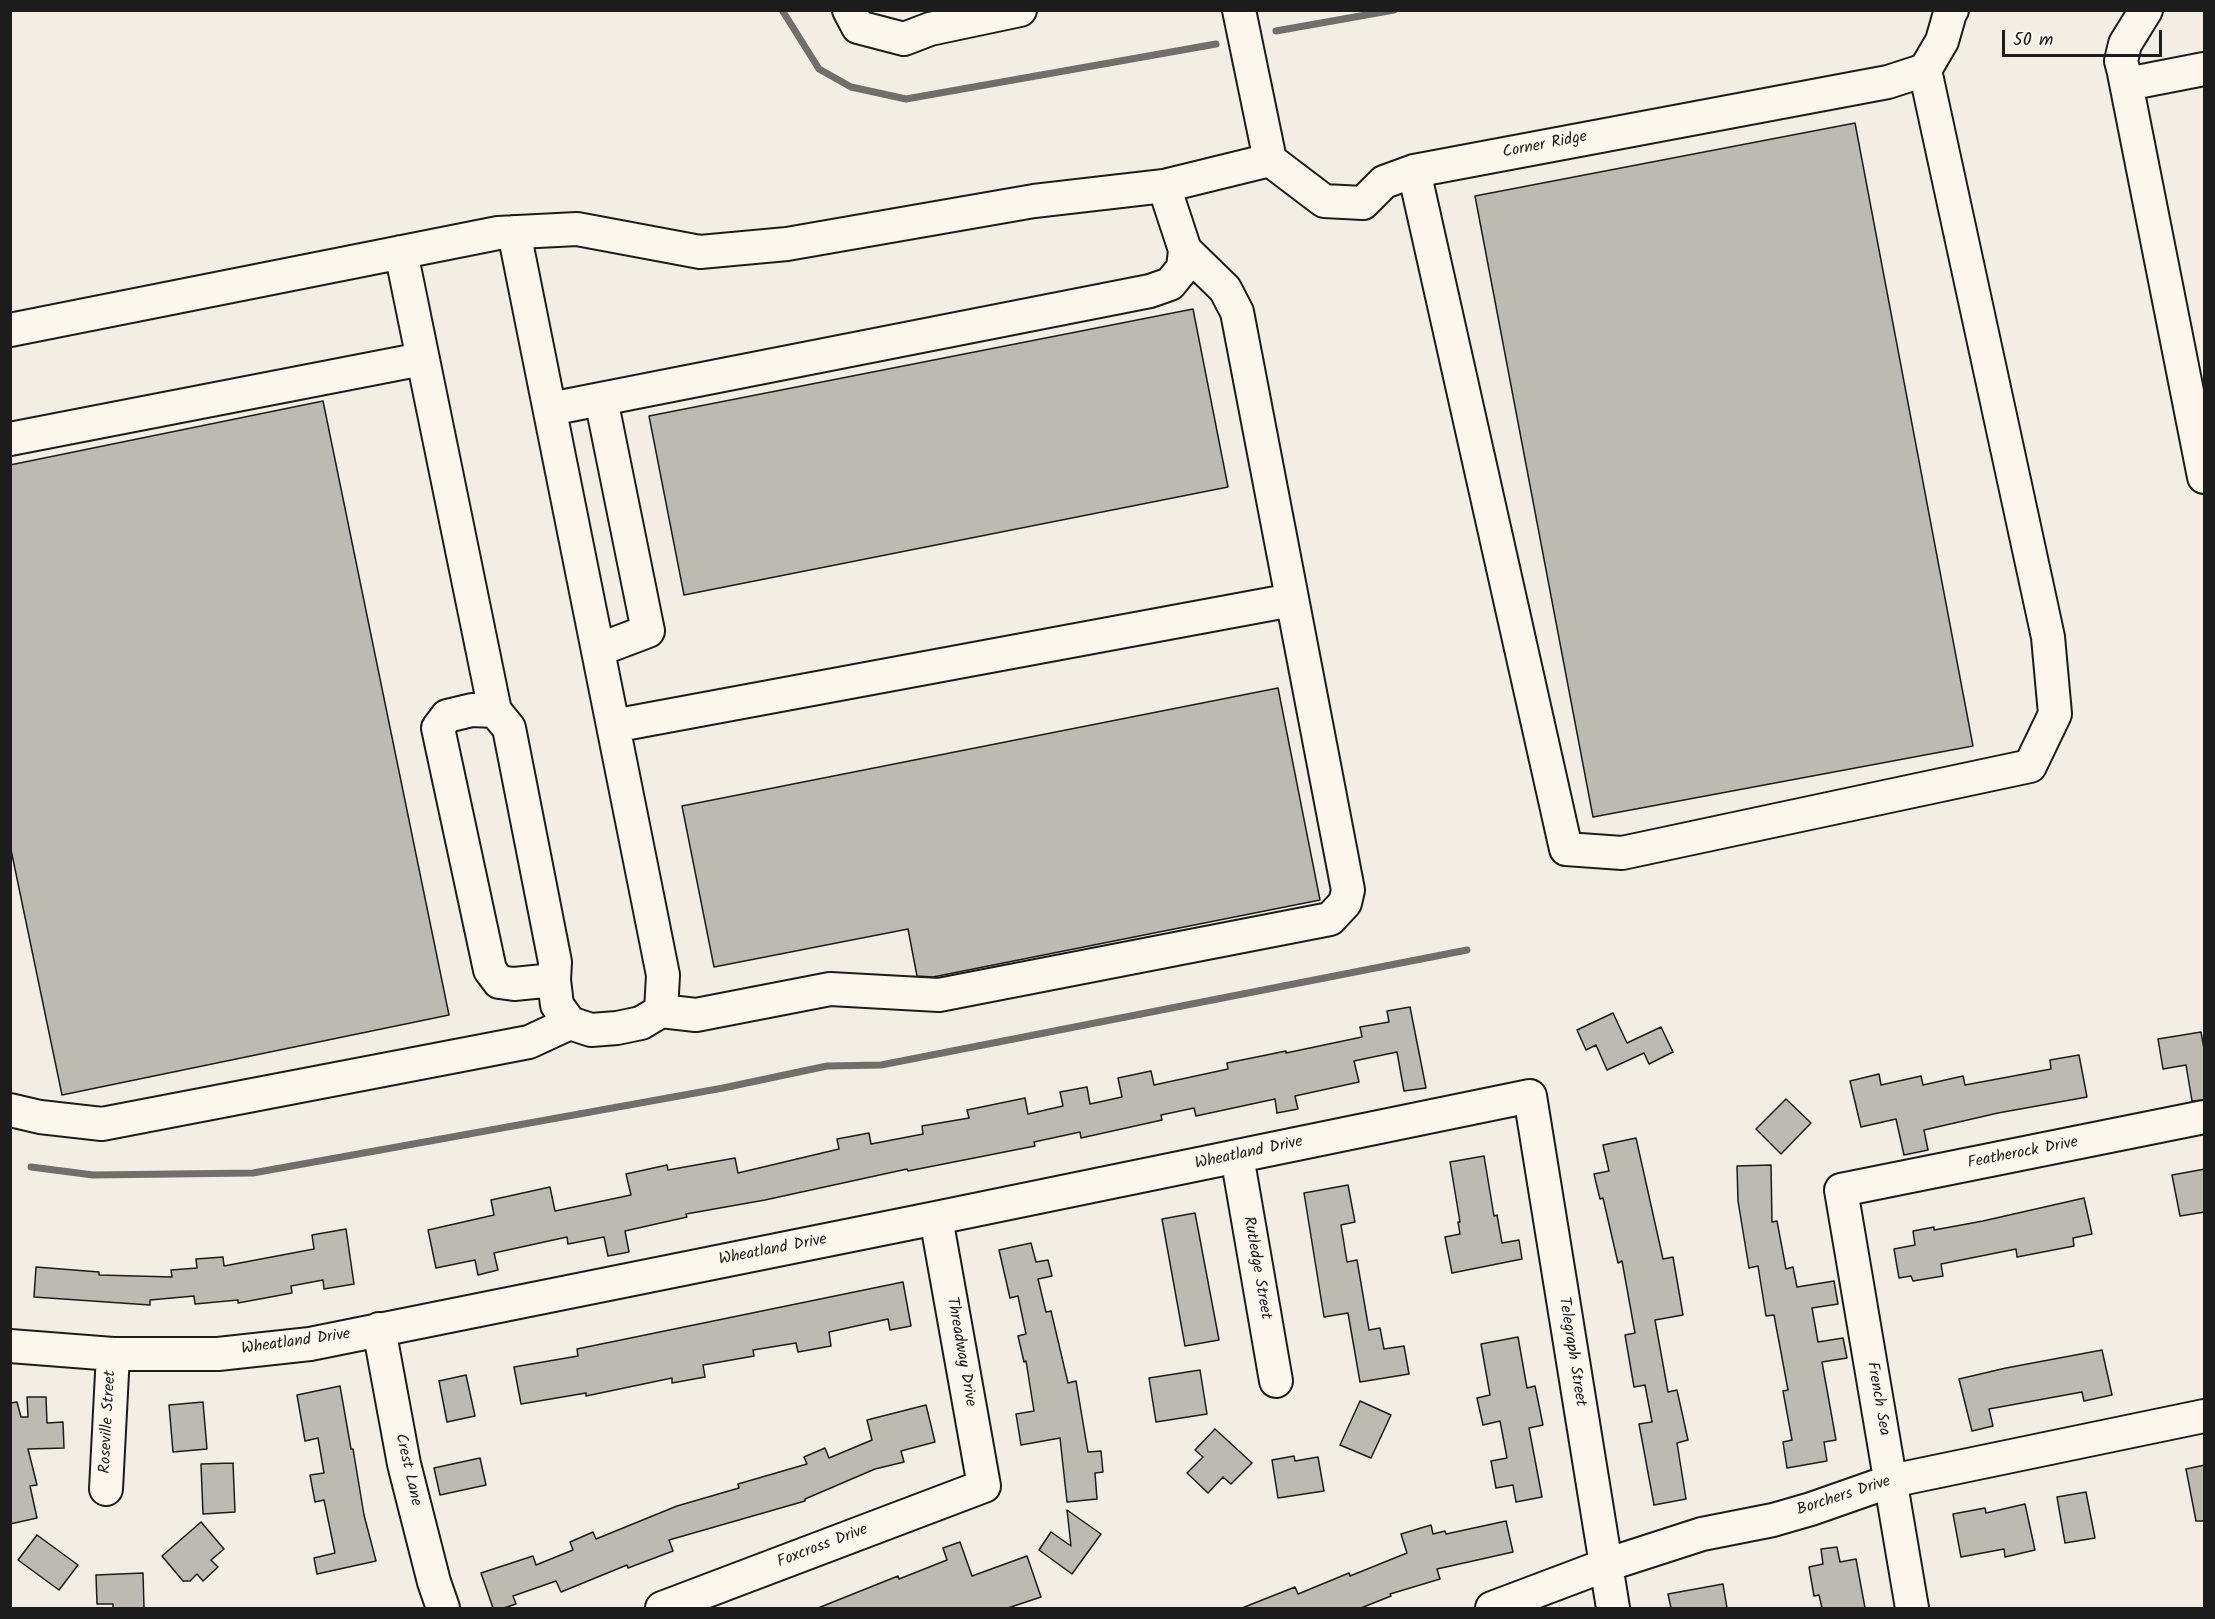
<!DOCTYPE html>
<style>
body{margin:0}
#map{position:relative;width:2215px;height:1619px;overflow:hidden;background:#f2eee4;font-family:Kalam,sans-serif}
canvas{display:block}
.frame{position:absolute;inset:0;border:12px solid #1c1c1c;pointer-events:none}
.scale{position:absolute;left:2002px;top:30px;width:160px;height:27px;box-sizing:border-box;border:3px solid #1c1c1c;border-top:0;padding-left:8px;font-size:18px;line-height:21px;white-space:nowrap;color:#1c1c1c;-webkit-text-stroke:4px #fbf7ec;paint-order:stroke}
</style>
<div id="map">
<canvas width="2215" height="1619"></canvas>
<div class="frame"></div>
<div class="scale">50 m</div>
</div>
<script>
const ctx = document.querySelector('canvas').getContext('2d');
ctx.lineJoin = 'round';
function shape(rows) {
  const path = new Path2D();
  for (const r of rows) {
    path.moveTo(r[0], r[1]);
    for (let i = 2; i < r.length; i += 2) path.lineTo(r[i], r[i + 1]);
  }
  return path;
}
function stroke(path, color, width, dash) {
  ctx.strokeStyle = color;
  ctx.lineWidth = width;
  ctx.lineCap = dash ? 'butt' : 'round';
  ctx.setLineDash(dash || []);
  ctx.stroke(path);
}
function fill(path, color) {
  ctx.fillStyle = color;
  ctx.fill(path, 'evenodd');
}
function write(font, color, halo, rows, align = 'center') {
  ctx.font = font + ' Kalam,sans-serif';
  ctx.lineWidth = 6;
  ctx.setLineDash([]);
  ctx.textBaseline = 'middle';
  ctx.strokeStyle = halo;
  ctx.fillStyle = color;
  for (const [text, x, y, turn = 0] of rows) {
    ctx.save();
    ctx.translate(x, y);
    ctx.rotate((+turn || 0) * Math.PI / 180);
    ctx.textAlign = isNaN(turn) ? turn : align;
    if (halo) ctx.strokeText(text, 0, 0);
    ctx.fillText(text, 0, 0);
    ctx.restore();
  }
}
const stream = shape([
 [782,10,819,69,851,87,906,99,1216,44],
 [1276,31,1394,10],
 [31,1167,93,1175,253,1173,723,1088,827,1066,881,1065,1467,950]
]);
const building = shape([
 [1855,123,1973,746,1593,817,1475,196,1855,123],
 [1193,309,1228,487,684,595,649,416,1193,309],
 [323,401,449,1015,62,1095,10,845,10,465,323,401],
 [1278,688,1320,900,933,977,917,976,908,929,714,967,682,806,1278,688],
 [1410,1007,1426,1088,1404,1091,1397,1052,1354,1061,1359,1082,1295,1096,1298,1109,1277,1113,1275,1099,1196,1116,1194,1108,1161,1115,1162,1120,1081,1138,1080,1132,1034,1142,1035,1146,908,1171,907,1169,765,1200,686,1214,687,1217,625,1231,629,1252,608,1256,604,1237,568,1244,567,1237,494,1253,498,1270,478,1275,475,1260,436,1268,428,1230,494,1215,491,1200,550,1187,555,1211,631,1195,626,1174,667,1165,668,1170,735,1158,738,1173,839,1149,837,1139,869,1133,871,1144,923,1134,922,1126,969,1118,967,1110,1025,1098,1028,1114,1063,1106,1060,1092,1087,1087,1090,1104,1122,1097,1118,1078,1151,1071,1154,1085,1228,1069,1227,1063,1286,1051,1286,1053,1362,1037,1360,1027,1389,1022,1387,1011,1410,1007],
 [1613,1013,1627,1043,1661,1027,1673,1052,1649,1064,1644,1053,1607,1070,1596,1045,1586,1050,1577,1030,1613,1013],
 [2201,1032,2205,1054,2205,1100,2192,1101,2186,1065,2163,1069,2158,1039,2201,1032],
 [2079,1055,2087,1097,1998,1113,1924,1130,1928,1150,1904,1155,1896,1119,1861,1127,1850,1081,1879,1074,1881,1085,1921,1076,1923,1085,1963,1076,1965,1085,2051,1069,2050,1060,2079,1055],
 [1786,1099,1811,1123,1781,1154,1756,1129,1786,1099],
 [1636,1138,1663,1259,1673,1257,1683,1315,1655,1320,1668,1392,1677,1390,1688,1440,1677,1443,1686,1499,1654,1505,1639,1424,1652,1422,1645,1385,1634,1387,1625,1335,1635,1333,1622,1261,1618,1263,1603,1198,1600,1199,1594,1174,1609,1171,1603,1145,1636,1138],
 [1484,1156,1494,1216,1497,1215,1502,1243,1519,1240,1522,1259,1452,1273,1445,1237,1460,1234,1458,1222,1460,1222,1450,1162,1484,1156],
 [1771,1165,1772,1222,1777,1221,1786,1269,1793,1267,1797,1287,1834,1281,1838,1304,1812,1308,1818,1342,1843,1338,1847,1358,1822,1362,1836,1440,1824,1442,1827,1461,1787,1468,1783,1442,1792,1440,1783,1391,1788,1390,1774,1315,1766,1316,1758,1266,1749,1268,1738,1201,1737,1166,1771,1165],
 [2205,1169,2205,1212,2180,1216,2172,1175,2205,1169],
 [1348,1185,1355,1222,1341,1225,1347,1262,1357,1260,1369,1330,1380,1328,1384,1349,1404,1346,1409,1374,1360,1382,1348,1313,1324,1317,1304,1193,1348,1185],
 [2084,1198,2092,1234,2073,1238,2074,1246,2017,1257,2016,1249,1941,1264,1943,1276,1913,1281,1911,1276,1899,1278,1894,1249,1915,1245,1913,1231,1934,1227,1934,1230,1983,1221,2084,1198],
 [1195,1213,1219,1340,1185,1346,1162,1219,1195,1213],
 [346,1229,354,1284,324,1289,323,1280,291,1286,292,1293,238,1303,238,1300,195,1304,194,1296,150,1300,150,1305,34,1297,36,1267,99,1272,99,1275,172,1277,171,1270,197,1268,196,1259,223,1257,224,1266,314,1249,312,1235,346,1229],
 [1031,1243,1036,1262,1048,1260,1052,1276,1038,1279,1046,1312,1051,1311,1068,1383,1076,1381,1088,1452,1101,1451,1103,1472,1095,1473,1097,1499,1067,1502,1060,1438,1021,1445,1016,1414,1034,1411,1026,1361,1024,1362,1018,1336,1026,1334,1018,1296,1010,1298,999,1250,1031,1243],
 [903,1282,911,1326,890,1330,888,1319,829,1332,831,1346,798,1352,796,1343,753,1350,754,1356,703,1365,705,1377,672,1383,672,1378,586,1396,586,1393,521,1404,514,1367,578,1356,577,1349,903,1282],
 [1518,1337,1527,1388,1535,1386,1543,1425,1529,1428,1542,1497,1516,1502,1513,1485,1496,1488,1491,1461,1507,1458,1500,1421,1483,1425,1477,1398,1490,1395,1481,1344,1518,1337],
 [2102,1350,2112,1395,2084,1401,2082,1392,1989,1409,1993,1426,1972,1431,1959,1379,2006,1368,2102,1350],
 [1200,1370,1207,1414,1156,1422,1149,1378,1200,1370],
 [466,1375,475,1416,447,1422,439,1381,466,1375],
 [340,1386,351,1449,353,1449,364,1515,376,1561,317,1574,314,1558,335,1553,324,1500,315,1502,310,1475,324,1473,318,1438,305,1441,297,1395,340,1386],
 [27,1397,46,1397,47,1423,63,1422,64,1448,28,1449,37,1485,30,1486,37,1518,10,1524,10,1403,17,1402,21,1417,28,1417,27,1397],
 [1360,1401,1391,1415,1371,1458,1340,1445,1360,1401],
 [203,1402,207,1449,173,1452,169,1405,203,1402],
 [926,1405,935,1442,901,1451,904,1462,875,1469,805,1499,805,1501,669,1540,673,1551,628,1568,627,1565,561,1592,556,1581,513,1596,516,1604,504,1608,493,1608,481,1573,533,1556,536,1565,573,1550,570,1542,593,1532,596,1539,677,1506,739,1488,738,1484,807,1464,804,1457,825,1448,829,1458,872,1440,867,1420,926,1405],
 [1215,1429,1252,1463,1231,1484,1223,1477,1208,1493,1187,1473,1203,1457,1195,1450,1215,1429],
 [1294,1456,1295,1461,1318,1457,1324,1491,1278,1498,1272,1460,1294,1456],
 [480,1458,486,1485,440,1495,434,1468,480,1458],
 [233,1463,235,1512,203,1514,201,1464,233,1463],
 [2205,1465,2205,1521,2196,1521,2186,1469,2205,1465],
 [2086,1492,2095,1538,2065,1543,2057,1497,2086,1492],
 [2025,1504,2035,1550,2005,1557,2004,1549,1961,1557,1953,1514,1985,1508,1986,1513,2025,1504],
 [1067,1510,1101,1534,1072,1574,1039,1550,1051,1532,1071,1546,1067,1510],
 [1506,1521,1513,1552,1437,1569,1440,1579,1390,1594,1391,1596,1361,1608,1242,1608,1295,1587,1298,1594,1349,1573,1350,1576,1407,1553,1401,1534,1431,1525,1433,1534,1445,1531,1446,1534,1506,1521],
 [201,1522,224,1549,211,1560,218,1567,203,1581,197,1574,190,1581,183,1581,162,1556,201,1522],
 [37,1535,78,1565,59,1590,18,1560,37,1535],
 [960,1542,972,1576,1027,1556,1041,1597,1008,1608,818,1608,898,1576,899,1579,947,1560,943,1548,960,1542],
 [1837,1547,1840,1562,1856,1559,1865,1608,1822,1608,1819,1595,1814,1596,1809,1567,1823,1564,1821,1549,1837,1547],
 [143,1573,144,1608,113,1608,113,1604,97,1604,96,1575,143,1573],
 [1723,1584,1727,1608,1671,1608,1668,1594,1723,1584]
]);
const minor = shape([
 [849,10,858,27,904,39,930,29,1020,10],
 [1239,10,1270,160,1324,201,1363,203,1384,182,1414,171,1888,82,1925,70,1942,41,1950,13,1952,10],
 [2146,10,2125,44,2121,61,2127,84,2204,69],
 [2124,73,2204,477],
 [1414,171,1566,849,1622,853,2030,766,2055,714,2048,637,1925,70],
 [514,232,663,975,661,1011,641,1023,617,1028,591,1030,570,1023,557,1005,554,980,555,962,509,728,495,711,472,710,447,716,438,728,490,970,499,982,514,984,554,980],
 [401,252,495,711],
 [10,330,498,233,577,229,700,252,787,244,1034,201,1164,186,1270,160],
 [550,409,1150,291,1170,284,1183,268,1185,250,1164,186],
 [10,439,422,359],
 [598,650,648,631,601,399],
 [613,726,1292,600],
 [661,1011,696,1015,830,989,939,995,1330,919,1345,903,1348,890,1237,312,1225,289,1185,250],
 [10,1110,40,1117,102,1124,529,1042,570,1023],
 [1237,1156,1276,1381],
 [379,1329,404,1464,434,1582,443,1608],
 [10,1346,113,1354,218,1354,310,1344,936,1218,1530,1096,1613,1608],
 [106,1489,113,1354],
 [662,1608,984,1486,936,1218],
 [1492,1608,1606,1565,1702,1534,1773,1520,1811,1509,1891,1481,2204,1416],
 [1912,1608,1841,1190,2204,1117]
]);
const streetNames = [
 ["Corner Ridge",1545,146,-11],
 ["Wheatland Drive",1249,1154,-12],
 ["Featherock Drive",2023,1154,-11],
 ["Wheatland Drive",773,1251,-11],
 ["Rutledge Street",1256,1268,80],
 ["Wheatland Drive",296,1343,-8],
 ["Threadway Drive",960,1352,80],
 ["Telegraph Street",1571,1352,81],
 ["French Sea",1877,1399,80],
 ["Roseville Street",109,1422,-87],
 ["Crest Lane",407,1470,77],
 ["Borchers Drive",1844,1497,-18],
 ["Foxcross Drive",823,1547,-21]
];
stroke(stream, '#716f6b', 7);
fill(building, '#bdbab1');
stroke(building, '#1c1c1c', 1.5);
stroke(minor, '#1c1c1c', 36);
stroke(minor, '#fbf7ec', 32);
write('16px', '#1c1c1c', '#fbf7ec', streetNames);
</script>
